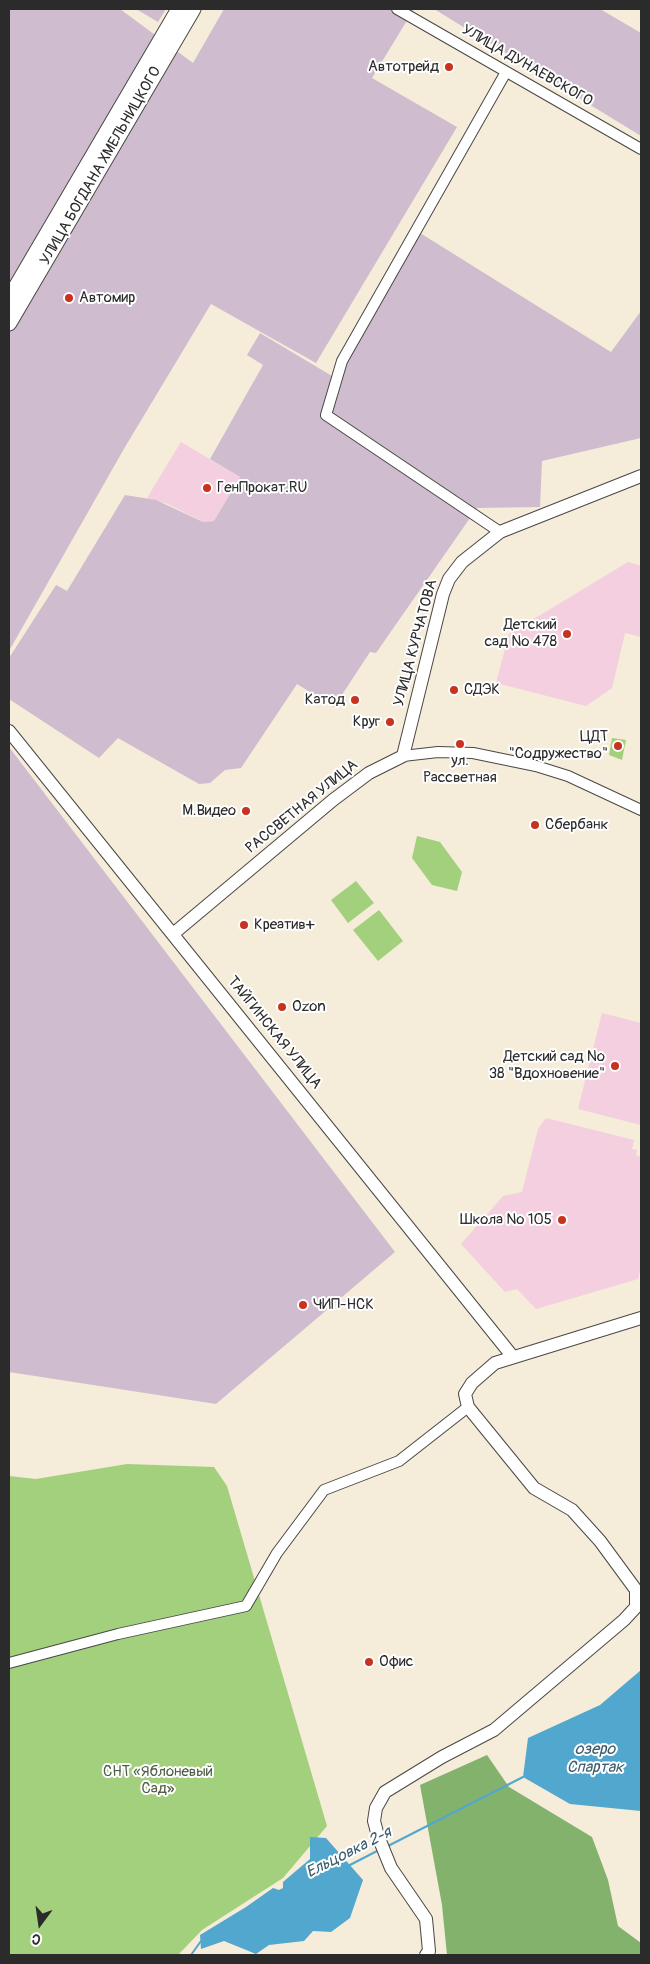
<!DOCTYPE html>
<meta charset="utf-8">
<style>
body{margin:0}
#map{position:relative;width:650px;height:1964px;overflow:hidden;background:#f5ecd9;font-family:Pangolin,sans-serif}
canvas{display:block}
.frame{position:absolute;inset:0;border:10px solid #2b2b2b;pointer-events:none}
.north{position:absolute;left:15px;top:1899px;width:50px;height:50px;-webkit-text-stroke:4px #fff;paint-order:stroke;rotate:194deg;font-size:14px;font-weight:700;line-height:20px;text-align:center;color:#2b2b2b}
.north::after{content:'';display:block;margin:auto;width:18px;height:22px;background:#2b2b2b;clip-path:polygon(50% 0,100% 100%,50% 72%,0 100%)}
</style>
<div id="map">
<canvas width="650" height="1964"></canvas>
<div class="frame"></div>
<div class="north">С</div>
</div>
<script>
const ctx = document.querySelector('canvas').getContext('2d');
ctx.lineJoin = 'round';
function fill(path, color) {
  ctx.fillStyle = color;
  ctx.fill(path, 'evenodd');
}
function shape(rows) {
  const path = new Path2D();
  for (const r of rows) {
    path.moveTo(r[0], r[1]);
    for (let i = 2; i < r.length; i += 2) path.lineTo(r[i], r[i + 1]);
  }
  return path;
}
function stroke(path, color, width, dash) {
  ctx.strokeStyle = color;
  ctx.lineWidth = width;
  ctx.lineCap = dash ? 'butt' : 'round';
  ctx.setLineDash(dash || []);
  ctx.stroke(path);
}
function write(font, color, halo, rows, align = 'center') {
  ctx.font = font + ' Pangolin,sans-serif';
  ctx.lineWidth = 4;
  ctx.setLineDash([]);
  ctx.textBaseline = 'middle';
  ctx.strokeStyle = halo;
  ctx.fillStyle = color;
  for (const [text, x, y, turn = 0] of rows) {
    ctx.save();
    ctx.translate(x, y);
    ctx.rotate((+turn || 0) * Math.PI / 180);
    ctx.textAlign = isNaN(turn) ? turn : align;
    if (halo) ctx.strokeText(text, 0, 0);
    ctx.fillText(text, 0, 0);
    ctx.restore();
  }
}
const built = shape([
 [181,442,240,477,214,521,203,522,168,504,147,498],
 [628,562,641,566,641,637,625,633,612,688,586,706,496,683,509,634],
 [602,1013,641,1023,641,1125,578,1109],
 [546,1118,634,1140,632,1149,637,1150,636,1155,641,1157,641,1267,638,1279,536,1309,517,1289,505,1292,461,1244,503,1196,522,1192,538,1129]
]);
const industrial = shape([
 [9,9,120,9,193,63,224,9,414,9,372,78,457,127,316,363,211,304,125,447,9,651],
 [136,9,166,9,158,22],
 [434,9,600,9,641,33,641,136],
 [420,233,611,352,641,311,641,438,542,461,540,507,477,508,376,653,370,652,334,707,297,684,241,768,225,770,210,783,199,784,118,738,99,758,9,699,9,658,56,585,67,591,125,495,156,500,203,522,214,521,240,477,210,459,263,365,247,355,260,333,337,379],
 [9,747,395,1252,216,1404,9,1372]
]);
const green = shape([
 [612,738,626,740,622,760,609,755],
 [417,836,440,842,462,872,457,891,432,885,412,858],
 [356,881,374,903,348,923,331,900],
 [379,910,403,941,378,961,353,930],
 [127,1464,214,1467,227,1486,327,1826,283,1878,202,1930,178,1955,9,1955,9,1476,36,1479]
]);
const forest = shape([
 [487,1755,509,1787,592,1837,608,1880,618,1926,641,1943,641,1955,447,1955,442,1905,420,1785]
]);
const water = shape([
 [641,1670,641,1811,570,1804,523,1777,528,1738,600,1705],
 [310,1837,326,1838,363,1880,350,1918,331,1932,313,1931,304,1941,269,1945,256,1954,224,1941,201,1949,200,1935,246,1907,273,1888,279,1890,283,1888,283,1882,310,1859]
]);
const stream = shape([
 [388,1846,523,1777],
 [348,1866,379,1850],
 [191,1955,201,1941]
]);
const minor = shape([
 [397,9,641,149],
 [500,532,326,415,342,361,506,72],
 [403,756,438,752,473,753,536,766,568,776,641,810],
 [9,1663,118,1634,246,1606,277,1553,324,1490,399,1461,468,1407]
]);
const major = shape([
 [9,731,513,1357],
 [173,934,333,800,369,773,403,756,443,594,449,579,462,562,500,532,641,476],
 [426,1955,429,1951,426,1919,391,1868,378,1836,374,1821,376,1808,385,1792,442,1757,494,1730,624,1620,636,1607,636,1590,600,1541,572,1510,534,1488,468,1407,465,1394,472,1383,495,1363,641,1318]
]);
const highway = shape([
 [9,299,179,9],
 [9,323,193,9]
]);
const markers = [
 [449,67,5,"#c8321e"],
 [69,298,5,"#c8321e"],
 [207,488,5,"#c8321e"],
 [567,634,5,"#c8321e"],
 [454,690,5,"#c8321e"],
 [355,700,5,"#c8321e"],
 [390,722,5,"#c8321e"],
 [460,744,5,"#c8321e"],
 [618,746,5,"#c8321e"],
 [246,811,5,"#c8321e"],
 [535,825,5,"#c8321e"],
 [244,925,5,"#c8321e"],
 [282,1007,5,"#c8321e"],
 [615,1066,5,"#c8321e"],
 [562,1220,5,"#c8321e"],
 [303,1305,5,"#c8321e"],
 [369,1662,5,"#c8321e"]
];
const streetNames = [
 ["УЛИЦА ДУНАЕВСКОГО",527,66,30],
 ["УЛИЦА БОГДАНА ХМЕЛЬНИЦКОГО",101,166,-60],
 ["УЛИЦА КУРЧАТОВА",416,643,-75],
 ["РАССВЕТНАЯ УЛИЦА",302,807,-39],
 ["ТАЙГИНСКАЯ УЛИЦА",274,1033,51]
];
const poiNames = [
 ["Автотрейд",439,67],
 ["Автомир",79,298,"left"],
 ["ГенПрокат.RU",217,488,"left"],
 ["Детский",557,625],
 ["сад № 478",557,642],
 ["СДЭК",464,690,"left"],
 ["Катод",345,700],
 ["Круг",380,722],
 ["ЦДТ",608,737],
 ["\"Содружество\"",608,754],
 ["ул.",460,761,"center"],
 ["Рассветная",460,778,"center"],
 ["М.Видео",236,811],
 ["Сбербанк",545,825,"left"],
 ["Креатив+",254,925,"left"],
 ["Ozon",292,1007,"left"],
 ["Детский сад №",605,1057],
 ["38 \"Вдохновение\"",605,1074],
 ["Школа № 105",552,1220],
 ["ЧИП-НСК",313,1305,"left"],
 ["Офис",379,1662,"left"]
];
const parkNames = [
 ["СНТ «Яблоневый",158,1772],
 ["Сад»",158,1789]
];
const waterNames = [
 ["озеро",595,1750],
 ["Спартак",595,1768],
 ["Ельцовка 2-я",349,1853,-27]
];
fill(built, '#f3cfe0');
fill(industrial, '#cfbdcf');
fill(green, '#a3d07d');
fill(forest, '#82b26c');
fill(water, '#52a7ce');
stroke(stream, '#52a7ce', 2);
stroke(minor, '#494845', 12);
stroke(major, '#494845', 14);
stroke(highway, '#494845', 17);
stroke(minor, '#fff', 10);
stroke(major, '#fff', 12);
stroke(highway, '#fff', 15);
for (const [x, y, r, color] of markers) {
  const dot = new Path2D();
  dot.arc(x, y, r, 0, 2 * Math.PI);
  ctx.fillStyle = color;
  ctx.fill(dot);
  stroke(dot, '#fff', 2);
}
write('15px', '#2b2b2b', '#fff', streetNames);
write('15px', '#2b2b2b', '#fff', poiNames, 'right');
write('15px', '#4f5d44', '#fff', parkNames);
write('italic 16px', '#3b5d6c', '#fff', waterNames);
</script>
